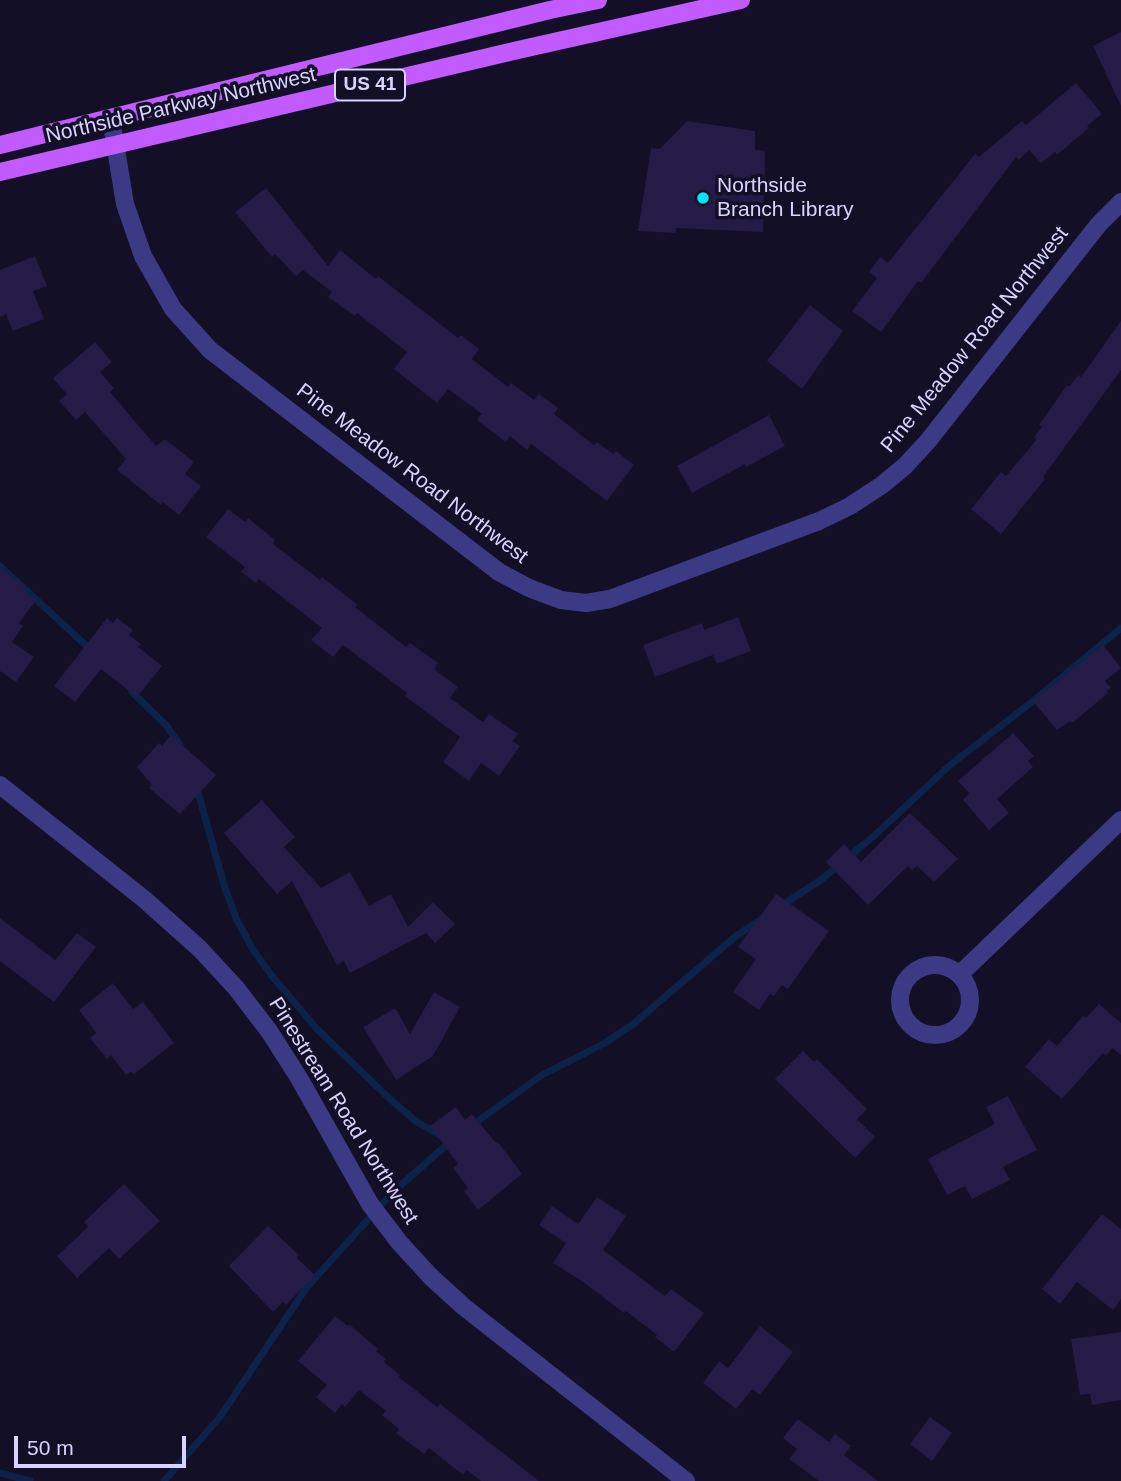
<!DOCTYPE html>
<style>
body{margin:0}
#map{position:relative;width:1121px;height:1481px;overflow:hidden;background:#130f26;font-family:Helvetica,sans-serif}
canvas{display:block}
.scale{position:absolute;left:14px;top:1436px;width:172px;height:32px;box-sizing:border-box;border:4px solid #d9d4ff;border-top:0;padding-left:9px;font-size:21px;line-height:24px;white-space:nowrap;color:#d9d4ff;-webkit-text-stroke:5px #130f26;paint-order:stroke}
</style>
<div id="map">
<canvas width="1121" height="1481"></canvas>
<div class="scale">50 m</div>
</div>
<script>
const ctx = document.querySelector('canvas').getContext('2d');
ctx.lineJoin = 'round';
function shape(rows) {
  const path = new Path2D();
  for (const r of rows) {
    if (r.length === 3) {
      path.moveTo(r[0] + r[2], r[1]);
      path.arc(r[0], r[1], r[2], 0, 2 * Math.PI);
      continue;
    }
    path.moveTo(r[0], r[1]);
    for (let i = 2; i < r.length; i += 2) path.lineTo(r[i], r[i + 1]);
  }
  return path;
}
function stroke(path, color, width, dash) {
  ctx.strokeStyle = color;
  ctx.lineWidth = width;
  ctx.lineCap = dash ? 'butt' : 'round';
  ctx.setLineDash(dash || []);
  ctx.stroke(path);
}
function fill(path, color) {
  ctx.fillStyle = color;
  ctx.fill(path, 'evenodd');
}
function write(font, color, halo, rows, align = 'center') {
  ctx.font = font + ' Helvetica,sans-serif';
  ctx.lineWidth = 7;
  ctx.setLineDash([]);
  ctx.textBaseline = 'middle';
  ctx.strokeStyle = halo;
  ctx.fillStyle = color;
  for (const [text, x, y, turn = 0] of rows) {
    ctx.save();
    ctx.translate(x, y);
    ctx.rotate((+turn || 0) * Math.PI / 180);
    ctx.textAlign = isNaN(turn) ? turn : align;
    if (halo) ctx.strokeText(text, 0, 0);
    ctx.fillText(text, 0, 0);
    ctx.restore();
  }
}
const stream = shape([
 [0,566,92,651],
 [132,692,166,725,180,745],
 [196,785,224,885,236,918,252,948,272,976,317,1029,391,1100,417,1122,443,1137],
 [781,906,822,879,875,835,950,765,1032,702,1121,628],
 [471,1126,542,1075,603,1044,632,1025,736,936,762,919],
 [0,1473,30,1481],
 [164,1481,220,1417,307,1287,392,1193,450,1142]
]);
const building = shape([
 [1121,32,1121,106,1093,46],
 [1076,83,1102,114,1087,126,1089,128,1057,155,1055,152,1041,163,1029,150,1019,160,1016,157,921,283,918,281,881,332,852,311,877,278,869,272,880,257,888,263,975,154,979,157,1022,121,1026,125],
 [687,121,755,131,755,150,765,151,763,232,676,228,676,233,638,231,651,148,660,149],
 [266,188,328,266,340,250,376,279,378,276,458,338,461,335,479,349,472,359,508,387,511,383,534,400,539,394,558,408,554,414,594,445,597,442,613,454,616,451,634,465,607,501,531,444,527,450,510,436,506,442,477,420,482,414,448,389,437,403,394,369,407,352,357,313,355,316,328,297,332,292,303,270,296,276,275,254,272,257,235,212],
 [35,256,47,286,33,291,44,319,13,331,6,314,0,317,0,270],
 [810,305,843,331,802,389,767,361],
 [1121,321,1121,370,1043,477,1045,479,1001,534,971,509,1001,472,1006,476,1037,439,1034,437,1042,427,1039,425,1067,385,1069,387,1078,375,1081,377],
 [95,342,112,362,100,372,114,388,110,392,156,446,165,439,194,462,185,474,201,486,179,515,163,502,161,505,117,470,126,459,85,412,76,420,59,401,67,394,53,378],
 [769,415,785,446,746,467,745,464,692,493,677,466],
 [228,509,245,522,248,518,275,540,273,544,320,580,322,577,357,604,355,607,406,647,410,643,438,663,434,669,458,687,450,698,483,722,489,714,518,734,513,741,520,746,499,776,481,763,469,781,443,762,460,737,405,696,407,693,343,645,333,657,311,640,322,628,259,579,256,583,241,572,245,567,206,537],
 [0,568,26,587,23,591,36,600,19,623,23,626,12,642,34,657,16,682,0,671],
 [738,617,751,651,717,664,713,655,655,677,643,645,702,623,704,630],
 [107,618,113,623,117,618,133,630,129,635,141,644,138,647,162,666,137,697,101,669,75,702,54,686],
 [1103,645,1121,668,1105,681,1111,688,1107,691,1108,693,1072,723,1070,721,1057,730,1033,701],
 [1013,733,1034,756,1028,761,1033,767,997,799,1009,813,989,830,963,800,969,793,958,781],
 [171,735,216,775,180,814,149,788,152,785,137,767,159,743,162,746],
 [262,800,295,837,284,847,321,888,350,872,369,906,391,894,408,927,433,902,455,924,435,943,426,933,350,973,344,961,337,965,292,881,277,894,224,833],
 [910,813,958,859,934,882,917,866,912,870,908,866,868,905,826,862,844,844,861,862],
 [776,894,829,931,788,989,782,985,774,996,770,994,759,1010,733,992,756,959,738,947],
 [0,918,55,960,77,933,96,947,54,1002,0,961],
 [113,983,133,1009,143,1002,174,1043,134,1074,131,1072,126,1075,111,1055,107,1059,90,1038,96,1033,79,1010],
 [434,992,460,1007,433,1056,396,1080,363,1027,395,1008,410,1034],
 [1099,1004,1121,1023,1121,1055,1112,1048,1106,1056,1103,1053,1062,1099,1025,1067,1049,1039,1057,1046,1083,1016,1086,1018],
 [803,1051,814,1062,817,1059,867,1109,857,1119,875,1137,855,1158,775,1079],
 [1008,1096,1037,1150,1003,1167,1010,1180,972,1199,965,1186,947,1195,928,1159,995,1124,986,1107],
 [456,1107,465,1120,472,1114,496,1143,498,1142,522,1174,478,1210,464,1191,468,1188,453,1168,458,1164,430,1126],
 [124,1184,160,1221,119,1259,109,1248,77,1278,57,1256,88,1227,84,1222],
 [597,1197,626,1216,603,1250,665,1296,671,1289,704,1313,674,1352,655,1337,657,1335,626,1311,624,1313,582,1281,553,1263,566,1243,539,1225,552,1206,578,1224],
 [1102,1214,1121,1229,1121,1299,1113,1310,1077,1282,1060,1304,1042,1289],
 [268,1226,299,1255,297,1258,315,1275,286,1305,283,1302,273,1312,229,1266],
 [335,1316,348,1326,349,1324,378,1349,376,1351,386,1359,384,1362,400,1375,399,1377,437,1407,440,1404,539,1481,481,1481,467,1470,463,1475,429,1448,424,1454,396,1433,399,1429,382,1415,386,1411,359,1390,345,1407,342,1404,335,1413,316,1397,327,1385,298,1361],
 [760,1326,793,1352,760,1395,752,1389,736,1409,703,1383,719,1361,728,1368],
 [1121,1332,1121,1400,1092,1405,1090,1394,1080,1395,1071,1339],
 [930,1417,952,1433,932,1461,910,1444],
 [798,1419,829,1442,835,1434,851,1446,844,1455,878,1481,819,1481,789,1459,797,1449,783,1438]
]);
const minor = shape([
 [111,119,125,204,143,256,173,309,210,350,499,572,529,588,561,600,586,603,610,599,819,521,850,506,882,485,905,466,928,441,1099,224,1121,202],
 [0,785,144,899,200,949,236,988,269,1031,299,1078,370,1204,399,1242,431,1277,464,1307,686,1481],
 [935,1000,35],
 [960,974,1121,820]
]);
const major = shape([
 [0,145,550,10,598,0],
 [0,172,518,50,741,0]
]);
const markers = [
 [703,198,7,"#00e5ff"]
];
const shields = [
 [370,85,70]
];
const shieldNames = [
 ["US 41",370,85]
];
const streetNames = [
 ["Northside Parkway Northwest",181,106,-13],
 ["Pine Meadow Road Northwest",975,340,-51],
 ["Pine Meadow Road Northwest",412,474,37],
 ["Pinestream Road Northwest",343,1111,58]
];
const poiNames = [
 ["Northside",717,186],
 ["Branch Library",717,210]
];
stroke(stream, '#0c2248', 7);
fill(building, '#241b47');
stroke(minor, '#3d3a85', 18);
stroke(major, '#c25bff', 18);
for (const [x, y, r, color] of markers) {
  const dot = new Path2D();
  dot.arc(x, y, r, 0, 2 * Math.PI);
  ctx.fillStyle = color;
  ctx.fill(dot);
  stroke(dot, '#130f26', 2.5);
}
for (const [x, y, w] of shields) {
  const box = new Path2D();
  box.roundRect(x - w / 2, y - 15.5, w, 31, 5);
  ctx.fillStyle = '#130f26';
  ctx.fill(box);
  stroke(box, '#d9d4ff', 2);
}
write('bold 19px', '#d9d4ff', null, shieldNames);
write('21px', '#d9d4ff', '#130f26', streetNames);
write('21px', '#d9d4ff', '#130f26', poiNames, 'left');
</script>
